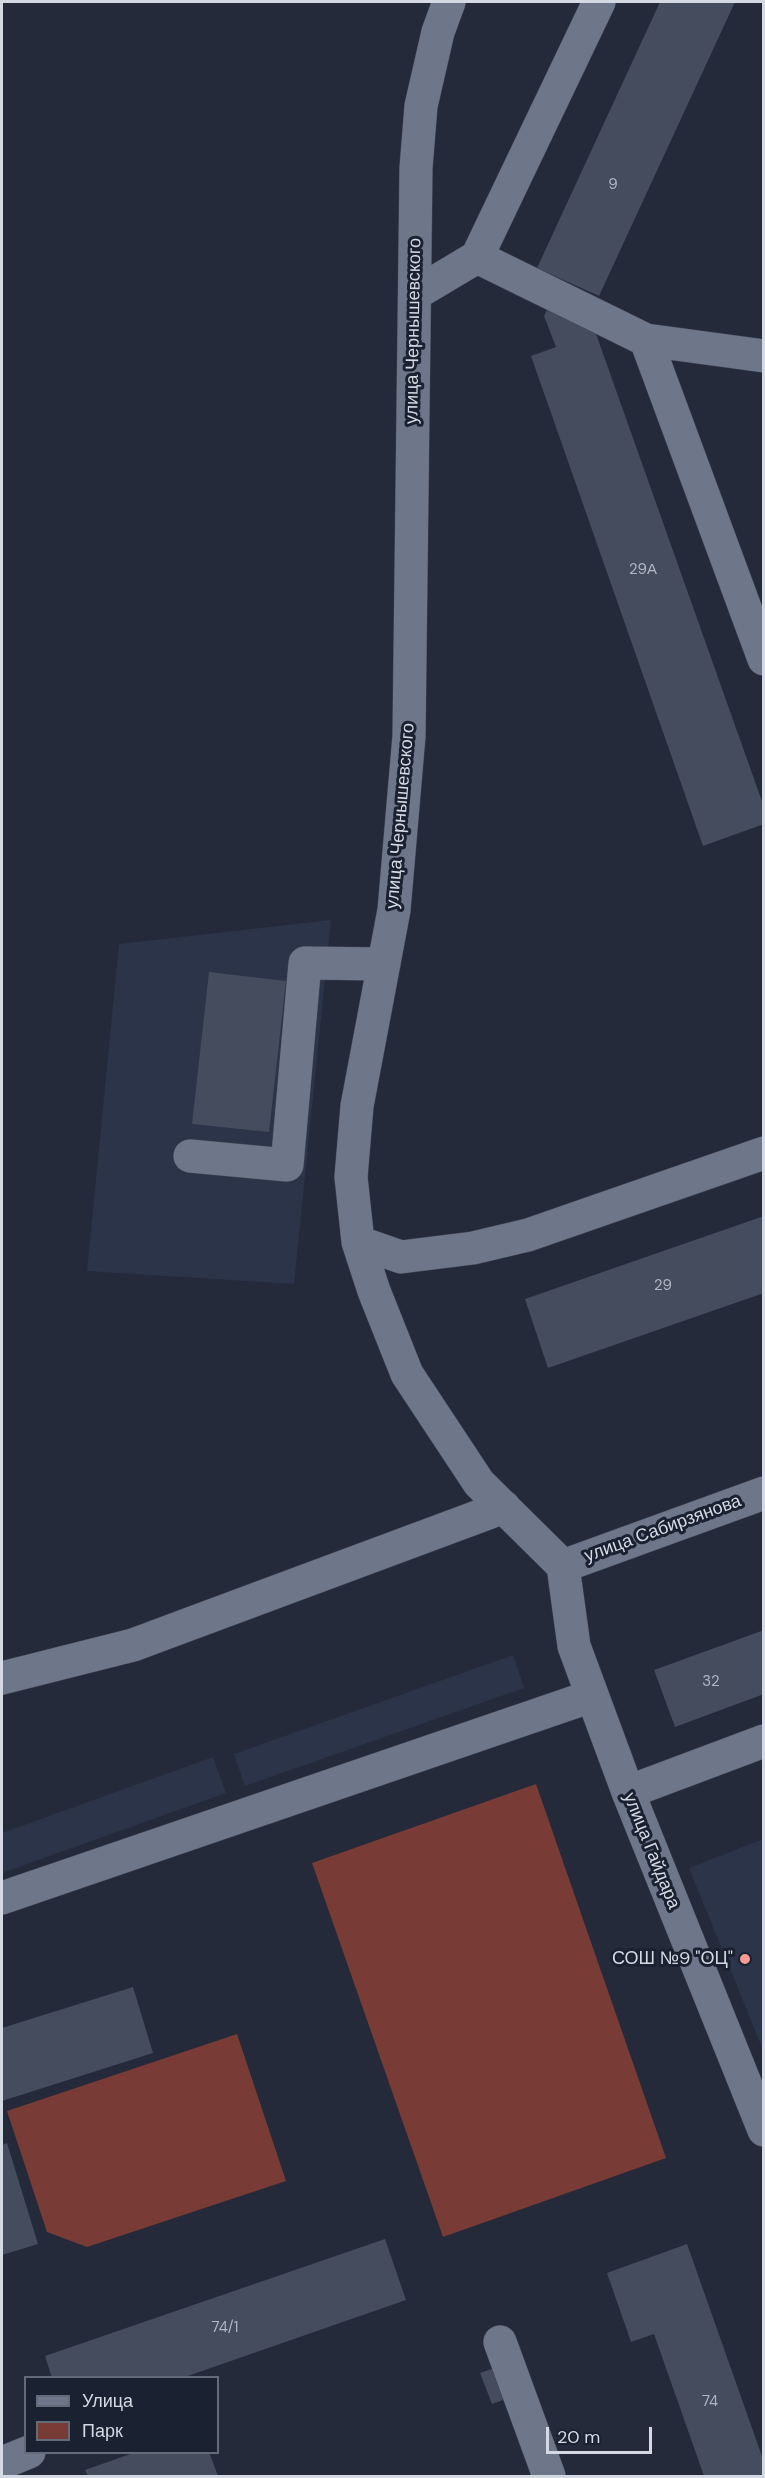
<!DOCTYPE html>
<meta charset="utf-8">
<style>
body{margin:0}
#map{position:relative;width:765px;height:2478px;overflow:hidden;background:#242a3a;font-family:"DM Sans",sans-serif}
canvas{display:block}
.frame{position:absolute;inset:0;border:3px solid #d4d9e3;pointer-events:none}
.legend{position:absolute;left:24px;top:2376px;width:195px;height:78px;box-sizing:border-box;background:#1a2130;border:2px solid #646b78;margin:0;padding:8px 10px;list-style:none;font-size:18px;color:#d4d9e3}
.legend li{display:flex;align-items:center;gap:12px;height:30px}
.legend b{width:30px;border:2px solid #646b78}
.scale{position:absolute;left:546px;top:2427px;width:106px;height:27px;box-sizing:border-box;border:3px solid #d4d9e3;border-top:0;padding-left:8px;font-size:18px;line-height:21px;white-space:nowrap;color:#d4d9e3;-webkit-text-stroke:4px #1a2130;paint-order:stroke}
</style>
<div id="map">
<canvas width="765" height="2478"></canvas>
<div class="frame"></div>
<ul class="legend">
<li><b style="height:8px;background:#6e7689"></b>Улица</li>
<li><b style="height:16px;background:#783b36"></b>Парк</li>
</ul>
<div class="scale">20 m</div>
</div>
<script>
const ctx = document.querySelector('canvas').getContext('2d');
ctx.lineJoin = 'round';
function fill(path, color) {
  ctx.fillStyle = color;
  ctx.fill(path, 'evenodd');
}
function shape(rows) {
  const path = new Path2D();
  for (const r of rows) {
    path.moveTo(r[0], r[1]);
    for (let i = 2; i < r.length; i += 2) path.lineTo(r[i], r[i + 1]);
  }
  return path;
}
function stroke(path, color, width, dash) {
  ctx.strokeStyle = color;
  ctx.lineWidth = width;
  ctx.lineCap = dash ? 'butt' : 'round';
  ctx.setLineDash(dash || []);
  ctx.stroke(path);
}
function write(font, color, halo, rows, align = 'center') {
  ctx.font = font + ' "DM Sans",sans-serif';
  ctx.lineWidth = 6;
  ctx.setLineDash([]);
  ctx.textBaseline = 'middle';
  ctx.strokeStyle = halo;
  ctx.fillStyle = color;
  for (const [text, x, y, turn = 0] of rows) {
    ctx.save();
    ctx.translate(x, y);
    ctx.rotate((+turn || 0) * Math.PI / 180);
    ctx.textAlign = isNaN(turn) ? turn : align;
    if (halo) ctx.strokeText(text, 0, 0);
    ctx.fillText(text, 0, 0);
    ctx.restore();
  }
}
const built = shape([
 [331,920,294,1284,87,1271,119,944],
 [513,1655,524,1688,245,1786,234,1754],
 [213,1757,226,1793,2,1873,2,1833],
 [763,1839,763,2050,689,1868]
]);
const green = shape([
 [536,1784,666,2158,443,2237,312,1863],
 [237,2034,286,2181,87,2247,47,2232,7,2111]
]);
const building = shape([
 [660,2,735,2,599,296,537,268],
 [561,280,599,298,590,317,764,807,764,824,703,846,531,356,556,347,544,316],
 [209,972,286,981,269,1132,192,1124],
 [764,1216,764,1293,548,1368,525,1299],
 [764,1630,764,1694,675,1727,654,1670],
 [133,1987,153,2053,2,2101,2,2028],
 [7,2143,38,2244,2,2255,2,2145],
 [385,2239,406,2300,182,2378,52,2378,45,2356],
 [687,2244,764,2462,764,2476,704,2476,654,2334,631,2342,607,2273],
 [500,2366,511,2397,492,2404,480,2373],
 [136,2452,209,2452,218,2476,88,2476,85,2470]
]);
const minor = shape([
 [449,2,438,32,421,106,416,168,409,736,394,910,357,1106,351,1177,358,1242,374,1291,407,1374,479,1483,563,1566],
 [477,257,599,2],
 [415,294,477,257,646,340,764,659],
 [646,340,764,356],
 [190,1156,287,1165,305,963,384,964],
 [358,1242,401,1257,473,1248,528,1235,764,1153],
 [563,1566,574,1646,628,1792,764,2130],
 [563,1566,764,1493],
 [2,1678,133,1645,504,1507],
 [628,1792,764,1741],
 [2,1898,592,1696],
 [500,2342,549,2476],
 [2,2463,29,2452]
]);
const markers = [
 [745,1959,6,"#f59c93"]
];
const numberNames = [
 ["9",613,185],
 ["29А",643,570],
 ["29",663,1286],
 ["32",711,1682],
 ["74/1",225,2328],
 ["74",710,2402]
];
const streetNames = [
 ["улица Чернышевского",414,331,-89],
 ["улица Чернышевского",401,816,-85],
 ["улица Сабирзянова",663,1529,-20],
 ["улица Гайдара",651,1851,68]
];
const poiNames = [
 ["СОШ №9 \"ОЦ\"",733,1959]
];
fill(built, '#2b3449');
fill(green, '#783b36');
fill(building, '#444c5d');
stroke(minor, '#414653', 34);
stroke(minor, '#6e7689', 33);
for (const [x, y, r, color] of markers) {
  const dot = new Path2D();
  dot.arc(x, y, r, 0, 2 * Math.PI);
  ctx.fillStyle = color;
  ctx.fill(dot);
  stroke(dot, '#1a2130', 2);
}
write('15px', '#b0b6c2', null, numberNames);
write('18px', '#d4d9e3', '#1a2130', streetNames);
write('18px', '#d4d9e3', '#1a2130', poiNames, 'right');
</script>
